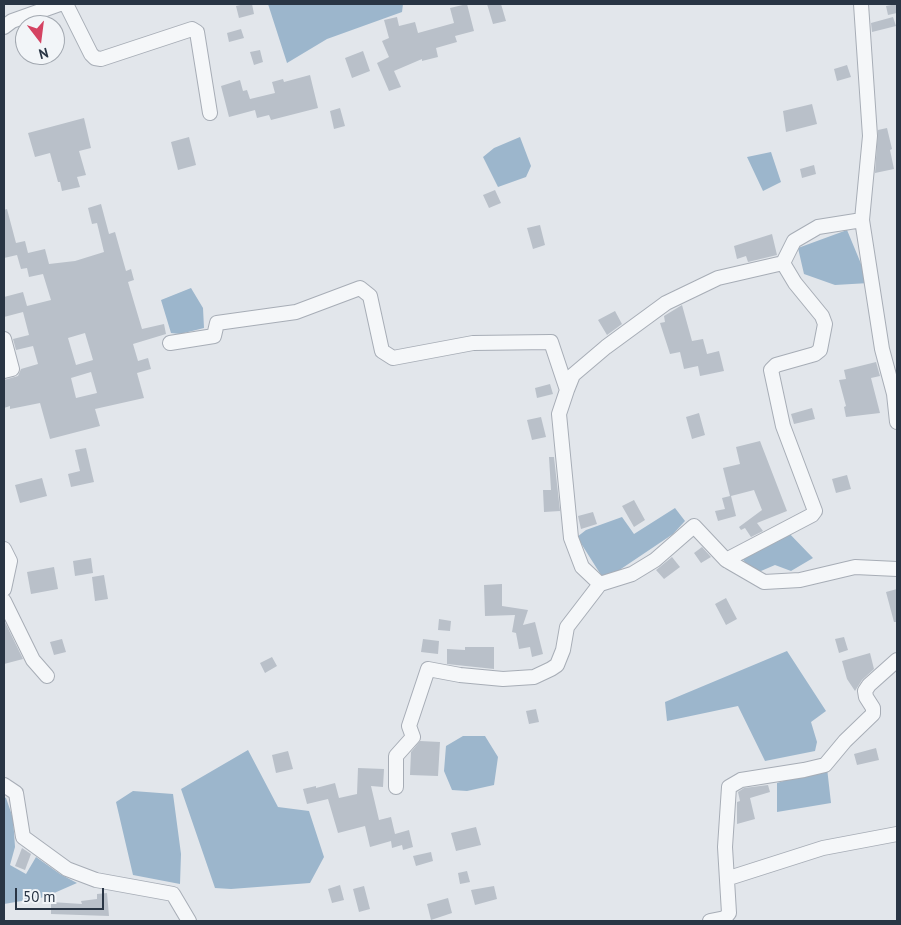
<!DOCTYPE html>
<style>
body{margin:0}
#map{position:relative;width:901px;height:925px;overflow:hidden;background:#e2e6eb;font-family:"PT Sans",sans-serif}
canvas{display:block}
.frame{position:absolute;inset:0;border:5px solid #293544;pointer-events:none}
.north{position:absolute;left:15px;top:15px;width:50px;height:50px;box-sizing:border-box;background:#f2f5f8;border:1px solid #a2a8b0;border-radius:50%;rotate:165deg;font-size:14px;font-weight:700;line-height:20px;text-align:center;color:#293544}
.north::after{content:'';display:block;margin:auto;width:18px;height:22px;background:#d44362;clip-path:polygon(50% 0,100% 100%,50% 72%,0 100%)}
.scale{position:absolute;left:15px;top:888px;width:89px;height:22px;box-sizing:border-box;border:2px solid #293544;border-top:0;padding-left:6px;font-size:15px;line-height:18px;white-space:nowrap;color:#293544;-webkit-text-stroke:4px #f2f5f8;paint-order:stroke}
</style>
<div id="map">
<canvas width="901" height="925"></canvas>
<div class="frame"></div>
<div class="north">N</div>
<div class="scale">50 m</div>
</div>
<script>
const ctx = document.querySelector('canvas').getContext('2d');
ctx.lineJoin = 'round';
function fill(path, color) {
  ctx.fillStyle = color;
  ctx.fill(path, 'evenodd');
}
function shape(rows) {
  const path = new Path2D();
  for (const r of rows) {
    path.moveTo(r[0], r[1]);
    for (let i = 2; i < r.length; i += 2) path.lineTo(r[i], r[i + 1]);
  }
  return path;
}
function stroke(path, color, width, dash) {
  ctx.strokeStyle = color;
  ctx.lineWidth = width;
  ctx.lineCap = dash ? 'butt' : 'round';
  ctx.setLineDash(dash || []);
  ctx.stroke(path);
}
const water = shape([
 [268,4,403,4,402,12,327,39,287,63],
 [520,137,531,166,526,177,498,187,483,157,494,148],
 [771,152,781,182,763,191,747,157],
 [847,230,869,283,835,285,804,274,798,248],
 [191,288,203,308,204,328,180,334,171,333,161,300],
 [675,508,685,521,673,534,612,575,601,575,577,537,586,530,622,517,634,534],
 [785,529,813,558,791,571,775,565,754,574,741,557],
 [787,651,826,711,811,722,817,742,815,751,765,761,738,706,667,721,665,702],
 [463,736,485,736,498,757,494,785,467,791,452,790,444,771,446,746],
 [248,750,278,807,309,811,324,857,310,883,231,889,215,888,181,789],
 [827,768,831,803,777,812,777,783],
 [133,791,173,794,181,854,180,884,133,875,116,802],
 [4,797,6,798,13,818,15,847,10,865,26,874,36,857,60,874,77,883,45,897,4,904]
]);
const building = shape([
 [245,4,252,4,254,14,239,18,236,6],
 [467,4,474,31,455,36,457,42,436,48,438,57,422,61,422,59,394,71,401,87,389,91,377,63,389,57,382,41,389,38,384,20,397,17,399,26,415,22,418,33,454,23,450,8],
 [487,4,501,4,506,21,493,24],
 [897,4,897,13,888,15,886,6],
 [893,17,896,26,872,32,871,23],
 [241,29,244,38,229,42,227,33],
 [260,50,263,62,254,65,250,52],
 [363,51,370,71,352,78,345,58],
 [847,65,851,77,837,81,834,69],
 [310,75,318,108,271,120,269,115,257,118,255,110,229,117,221,86,240,80,243,91,247,90,250,99,275,93,272,82,283,79,284,82],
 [812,104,817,124,786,132,783,111],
 [340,108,345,126,334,129,330,111],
 [84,118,91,148,79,151,86,175,77,177,80,187,62,191,60,182,58,182,50,153,35,157,28,133],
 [887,128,892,149,890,150,894,169,875,173,878,130],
 [189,137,196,165,178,170,171,142],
 [814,165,816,174,802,178,800,169],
 [495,190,501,203,489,208,483,195],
 [101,204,109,234,115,232,126,271,131,269,134,280,128,282,142,329,164,324,166,334,133,344,138,361,148,358,151,369,137,373,144,398,95,409,100,426,50,439,40,403,10,409,10,406,4,408,4,380,18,376,21,369,38,364,33,346,16,350,13,339,29,335,23,312,4,317,4,297,23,292,27,306,51,300,43,274,29,277,27,268,21,269,17,255,4,258,4,210,7,209,16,243,25,241,28,253,45,249,49,264,75,261,104,252,97,223,92,224,88,208],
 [85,333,93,360,76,365,68,338],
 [91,372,97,393,76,398,71,378],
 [540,225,545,245,533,249,527,228],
 [772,234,777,255,748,262,746,256,737,259,734,246],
 [682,305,692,341,703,339,707,354,719,351,724,371,700,376,698,366,684,369,680,352,670,354,660,323,665,322,664,316],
 [615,311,622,324,607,335,598,320],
 [876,362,880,376,871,378,880,413,846,417,844,407,846,406,839,380,846,379,844,370],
 [550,384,553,394,537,398,535,388],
 [812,408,815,419,794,424,791,414],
 [699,413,705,435,692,439,686,417],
 [541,417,546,437,532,440,527,420],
 [760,441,787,511,757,523,763,531,751,537,745,528,741,530,739,527,762,510,754,490,731,496,736,516,718,521,715,511,725,509,722,498,730,496,723,468,740,464,736,447],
 [86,448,94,482,71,487,68,474,80,471,75,450],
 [549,457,554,457,560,511,544,512,543,490,551,490],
 [847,475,851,489,836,493,832,479],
 [42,478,47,496,20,503,15,485],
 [634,500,645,520,634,527,622,506],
 [593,512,597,524,581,529,578,516],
 [702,547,711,557,701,563,694,553],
 [672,557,680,567,664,579,656,570],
 [91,558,93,573,75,576,73,561],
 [54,567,58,589,31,594,27,572],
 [104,575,108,599,95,601,92,577],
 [502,584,502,606,528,610,523,625,535,622,543,654,532,657,530,647,519,649,516,633,512,632,515,615,485,616,484,585],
 [897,589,897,622,894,622,886,592],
 [726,598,737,619,726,625,715,604],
 [439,619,451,621,450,631,438,630],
 [4,620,23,659,4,664],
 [844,637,848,650,839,653,835,639],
 [62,639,66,652,54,655,50,642],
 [423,639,439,641,438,654,421,652],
 [465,647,494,647,494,669,447,664,447,649,465,650],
 [870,653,874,669,862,680,855,691,847,679,842,661],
 [272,657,277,666,265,673,260,663],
 [536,709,539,722,529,724,526,711],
 [420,741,440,742,438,776,410,775,411,752],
 [876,748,879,760,857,765,854,754],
 [288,751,293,769,276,773,272,755],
 [358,768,384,769,383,787,371,786,379,820,391,817,395,834,409,830,413,847,403,850,402,845,392,848,391,841,370,847,365,826,338,833,328,799,307,804,303,789,316,786,316,788,335,783,339,798,357,794],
 [768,785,770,792,750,798,755,819,737,824,737,802,740,801,738,792,744,788],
 [476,827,481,845,456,851,451,833],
 [22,848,31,854,25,870,15,866],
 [431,852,433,861,416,866,413,856],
 [467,871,470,882,460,884,458,873],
 [340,885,344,900,332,903,328,889],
 [364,886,370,909,359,912,353,889],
 [494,886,497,899,475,905,471,890],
 [107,893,109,916,51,914,51,902,82,904,81,901,97,899,97,894],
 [448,898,452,913,431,920,427,904]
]);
const street = shape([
 [66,4,91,54,95,58,101,59,192,29,197,32,210,113],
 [861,4,870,136,862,220],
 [4,27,12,21,60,4],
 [4,339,12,369,4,371],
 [170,343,214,336,217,323,296,312,360,288,370,296,382,351,393,358,473,343,551,342,567,390,573,375,606,347,666,303,718,278,783,263,794,241,818,227,862,220,882,349,894,394,897,422],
 [567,390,559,414,571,538,582,567,600,584,632,574,655,560,694,526,726,560,812,515,815,511,783,426,771,370,776,365,815,354,820,350,825,324,822,316,795,283,783,263],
 [4,549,10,561,4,589],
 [726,560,764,582,800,580,855,567,897,569],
 [4,601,33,660,47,676],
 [4,785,16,793,23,837,67,869,96,880,173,894,189,921],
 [396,787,396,756,413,737,409,726,428,669,460,675,503,679,534,677,551,669,557,665,563,650,567,627,600,584],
 [729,878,823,848,897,834],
 [710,921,725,918,729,913,725,847,729,787,741,780,804,770,825,765,845,741,873,714,873,708,866,697,865,691,869,685,897,660]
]);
fill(water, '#9cb6cc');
fill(building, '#b9c0c9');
stroke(street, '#a7adb6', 16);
stroke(street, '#f5f7f9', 14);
</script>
